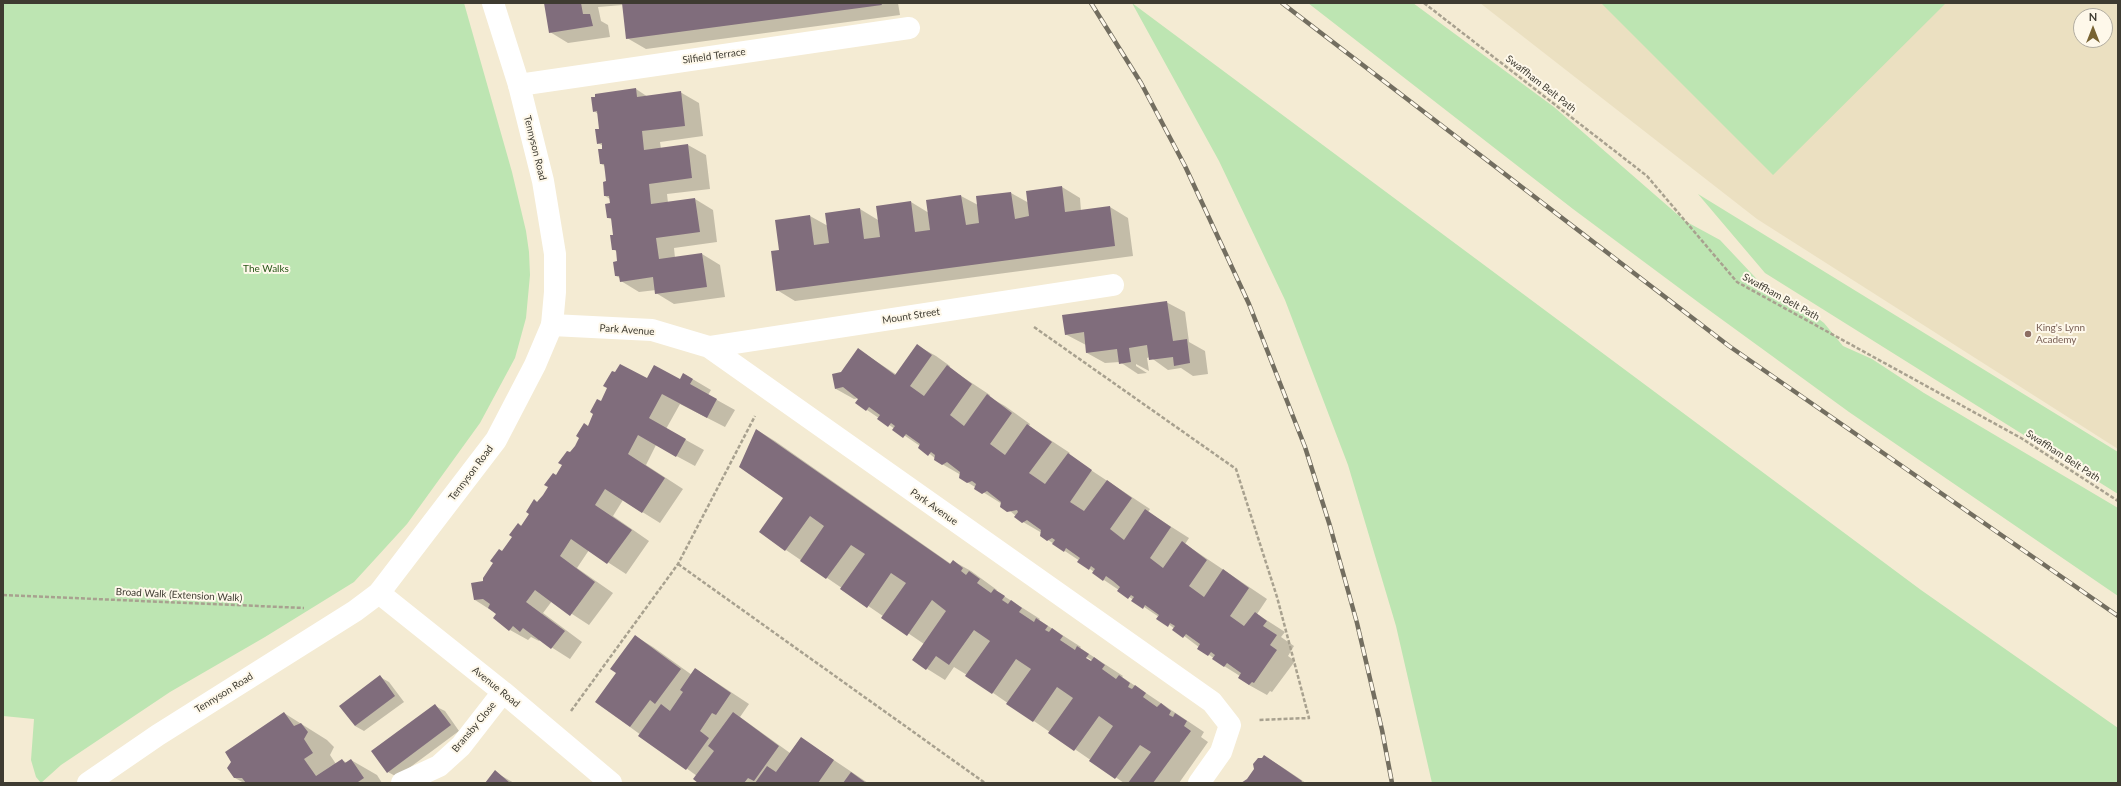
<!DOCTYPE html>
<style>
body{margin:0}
#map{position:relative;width:2121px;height:786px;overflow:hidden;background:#f4ebd3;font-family:Lato,sans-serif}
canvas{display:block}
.frame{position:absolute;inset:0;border:4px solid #3e3b31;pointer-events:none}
.north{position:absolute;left:2073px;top:8px;width:40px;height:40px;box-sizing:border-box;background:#fef8ea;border:1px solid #b1aca0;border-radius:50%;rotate:0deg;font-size:11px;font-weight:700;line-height:16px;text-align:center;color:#3e3b31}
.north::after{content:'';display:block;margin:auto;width:14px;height:18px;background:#786332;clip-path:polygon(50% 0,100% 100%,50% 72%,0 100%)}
</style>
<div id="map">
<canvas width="2121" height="786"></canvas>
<div class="frame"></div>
<div class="north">N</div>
</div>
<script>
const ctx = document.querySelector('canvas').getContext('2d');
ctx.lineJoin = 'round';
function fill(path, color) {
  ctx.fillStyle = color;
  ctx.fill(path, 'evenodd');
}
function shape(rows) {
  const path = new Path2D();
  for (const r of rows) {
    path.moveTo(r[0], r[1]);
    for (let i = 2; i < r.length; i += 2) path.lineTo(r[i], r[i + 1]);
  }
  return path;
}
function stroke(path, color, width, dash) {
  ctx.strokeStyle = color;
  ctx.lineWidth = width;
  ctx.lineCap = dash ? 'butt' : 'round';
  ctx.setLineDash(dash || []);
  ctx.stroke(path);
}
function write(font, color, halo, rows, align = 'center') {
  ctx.font = font + ' Lato,sans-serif';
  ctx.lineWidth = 4;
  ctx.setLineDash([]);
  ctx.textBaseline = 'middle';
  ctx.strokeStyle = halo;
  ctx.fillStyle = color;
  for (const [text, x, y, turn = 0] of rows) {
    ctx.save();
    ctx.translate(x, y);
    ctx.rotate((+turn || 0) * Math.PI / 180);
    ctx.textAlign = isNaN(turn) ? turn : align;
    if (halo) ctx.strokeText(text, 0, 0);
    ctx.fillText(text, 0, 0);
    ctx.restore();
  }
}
const built = shape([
 [1480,3,2118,3,2118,449,1757,219],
 [2081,16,2105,16,2105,40,2081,40]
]);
const green = shape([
 [3,3,464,3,512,172,526,231,529,252,530,275,526,318,515,358,480,423,407,524,354,582,265,637,170,692,61,765,41,783,36,777,31,760,34,719,3,716],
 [1132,3,1921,590,2118,728,2118,783,1432,783,1396,626,1348,465,1285,300,1219,161],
 [1308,3,1413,3,1554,107,1685,221,1720,240,1768,291,1802,306,1824,323,1843,346,1872,359,1924,393,2118,508,2118,596,1849,412,1702,305,1573,209],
 [1601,3,1946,3,1773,175],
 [1698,194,2118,452,2118,494,1765,273]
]);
const shadow = shape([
 [545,3,898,3,900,15,646,49,627,38,623,5,598,7,601,21,608,25,610,37,568,43,550,32],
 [636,89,648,97,680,92,699,103,703,136,660,142,661,149,688,145,706,155,710,189,667,194,668,203,695,199,713,210,717,242,674,248,675,258,702,254,720,265,725,297,674,304,656,293,656,290,639,292,621,281,620,278,616,276,619,262,617,252,613,249,615,236,613,220,608,218,611,204,610,199,605,196,607,182,605,166,601,164,603,146,598,143,600,130,598,114,594,111],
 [1062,187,1080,198,1081,211,1110,207,1128,218,1133,256,795,301,777,290,780,251,810,216,828,226,826,214,860,209,878,220,911,202,929,213,927,201,961,196,978,205,1011,193,1029,203],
 [1166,302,1185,312,1189,342,1205,351,1208,374,1193,376,1181,368,1168,370,1150,357,1147,358,1149,371,1136,364,1136,366,1147,373,1138,374,1120,362,1105,363,1087,353,1086,345,1065,334],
 [918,346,936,356,950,366,949,368,990,395,989,397,1005,406,1030,424,1029,426,1070,453,1068,455,1150,509,1148,512,1189,538,1185,544,1267,599,1257,614,1285,632,1281,637,1294,646,1288,656,1295,661,1272,692,1270,691,1267,695,1249,685,1240,676,1224,666,1159,617,1104,580,1080,561,1048,540,1042,533,1023,522,1002,504,967,482,961,475,942,464,920,446,867,410,856,402,860,398,854,399,836,389,842,373,859,350,897,375],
 [684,374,711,390,708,395,735,410,725,427,680,404,666,429,704,450,695,466,656,445,646,465,683,489,660,523,623,500,613,516,649,541,626,574,589,550,577,568,613,593,589,625,552,601,543,613,582,642,570,659,540,640,539,641,531,637,528,640,510,630,497,614,475,600,502,552,514,537,518,524,522,526,531,514,535,501,538,503,557,476,589,427,601,402,647,379,681,380],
 [757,430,775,441,951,564,953,561,971,571,997,590,996,591,1040,619,1039,620,1070,640,1081,647,1080,648,1123,676,1122,677,1204,732,1201,737,1208,742,1179,783,1124,783,967,675,954,667,945,680,913,660,924,644,786,550,785,497],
 [1082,654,1093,661,1092,662,1081,656],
 [635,636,653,647,692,675,696,669,749,704,740,717,790,753,801,738,868,783,700,783,697,776,630,727,618,673],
 [380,677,389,682,404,702,364,731,355,726],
 [435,706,445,711,459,731,397,777,388,772],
 [284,713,327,740,334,747,330,755,336,764,342,760,347,763,351,760,377,775,382,783,244,783,235,778],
 [1264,756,1282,767,1306,783,1242,783,1246,782],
 [495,772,514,783,486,783]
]);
const building = shape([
 [544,3,581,3,583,14,590,14,593,26,549,33],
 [622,3,881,3,882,5,626,39],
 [636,88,637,97,681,91,685,126,642,131,644,150,688,144,692,178,649,184,651,204,695,198,700,232,656,238,659,259,702,253,707,287,655,294,653,277,620,282,619,276,615,276,613,262,617,261,616,250,612,250,610,235,613,235,611,218,607,218,605,204,610,203,609,196,604,196,603,182,606,181,605,172,604,164,600,164,598,149,602,149,602,143,597,144,595,129,599,129,597,111,593,112,591,97,595,97,595,94],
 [1062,186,1065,212,1110,206,1115,246,776,291,771,251,779,250,775,220,810,215,814,245,821,244,829,243,825,213,860,208,864,239,880,237,876,206,911,201,915,232,930,230,926,200,961,195,966,225,972,224,979,223,976,196,1011,192,1015,219,1029,216,1026,191],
 [1167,301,1173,341,1187,339,1190,363,1174,366,1173,357,1149,360,1147,345,1129,348,1131,362,1119,364,1117,349,1086,353,1084,332,1065,335,1062,315],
 [917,344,932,355,910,386,924,396,947,365,972,384,950,415,964,426,987,394,1012,413,990,444,1005,455,1027,424,1052,442,1029,473,1045,484,1068,453,1092,470,1070,502,1084,511,1107,480,1132,498,1110,529,1124,540,1145,509,1171,527,1150,558,1163,568,1182,541,1207,560,1189,586,1204,597,1223,569,1249,588,1230,616,1244,626,1255,612,1267,621,1263,626,1277,635,1270,645,1277,650,1254,683,1252,682,1249,685,1238,678,1241,673,1227,663,1224,667,1212,659,1215,655,1211,652,1208,656,1197,649,1200,644,1186,634,1183,638,1172,630,1175,626,1170,623,1168,627,1156,619,1159,615,1145,605,1143,609,1131,601,1134,597,1131,595,1128,599,1117,591,1120,587,1113,581,1106,576,1103,581,1092,573,1095,569,1091,566,1089,570,1077,562,1080,558,1066,548,1064,552,1052,544,1055,540,1052,538,1047,541,1040,536,1041,530,1027,520,1022,523,1014,517,1018,512,1017,510,1007,512,1000,507,1001,502,987,491,982,494,974,489,976,484,972,481,967,483,959,478,960,472,947,462,942,465,934,460,935,455,931,452,928,456,918,448,920,444,906,434,903,438,892,430,895,426,891,423,888,427,877,419,880,415,869,407,866,411,855,403,858,399,843,387,835,389,832,374,841,372,858,348,895,375],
 [620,364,647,378,654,365,680,379,683,373,693,379,690,384,717,399,707,418,662,394,649,418,686,439,676,457,638,435,628,454,665,478,642,513,605,489,595,505,632,530,607,564,571,539,560,556,595,582,570,616,535,590,526,602,565,631,551,649,523,628,520,632,513,626,509,631,493,618,496,614,488,608,490,604,483,599,474,600,471,583,483,581,483,578,493,563,490,561,499,549,502,551,512,537,509,535,518,523,521,526,529,514,526,512,534,499,537,502,543,495,548,487,544,485,553,473,556,475,562,465,558,463,567,451,570,452,575,446,579,438,576,436,584,423,588,426,593,414,590,412,597,399,601,401,607,388,603,386,612,371,615,372],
 [756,429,943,559,950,564,953,560,963,568,961,571,966,575,969,571,980,579,977,583,991,593,994,589,1005,596,1002,600,1008,604,1011,600,1022,608,1019,612,1034,622,1036,618,1048,626,1045,630,1049,632,1052,628,1063,636,1060,640,1075,650,1077,646,1089,654,1086,658,1091,661,1094,657,1105,665,1102,669,1116,679,1119,675,1130,683,1128,687,1132,689,1135,685,1146,693,1143,697,1157,707,1161,703,1171,711,1169,715,1173,717,1175,713,1187,721,1184,726,1191,731,1153,783,1128,783,1151,752,1140,745,1115,779,1089,761,1113,726,1099,716,1074,751,1048,733,1073,698,1057,687,1033,722,1006,704,1031,669,1016,659,992,694,965,676,990,641,974,630,949,665,936,656,926,670,912,660,946,611,932,600,907,636,881,618,906,583,891,573,867,608,840,589,865,554,851,545,826,579,800,561,824,526,810,516,785,551,759,532,783,498,739,467],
 [635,635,681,669,655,704,650,700,630,727,595,702,616,673,610,669],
 [695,668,731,693,716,715,712,713,700,731,709,738,686,770,638,736,661,704,670,711,683,692,680,690],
 [380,675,395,696,355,726,339,706],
 [435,704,451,725,387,773,371,751],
 [284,712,294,726,301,723,308,732,304,739,313,753,304,759,316,776,342,759,345,763,351,759,364,778,358,782,359,783,246,783,242,778,234,778,227,768,231,762,225,752],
 [733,712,779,746,754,781,748,778,744,783,698,783,693,779,714,751,708,746],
 [801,737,834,760,818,783,755,783,767,766,776,772],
 [1264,755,1302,781,1301,783,1241,783,1247,779,1254,769,1253,764,1258,758,1262,758],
 [495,770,510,783,485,783],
 [851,772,866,783,843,783]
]);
const path = shape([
 [1424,3,1647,176,1737,282,2021,438,2118,501],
 [1034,327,1236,469,1277,597,1309,718,1258,720],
 [678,564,985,783],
 [3,595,304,608],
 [571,711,678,564,755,416]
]);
const street = shape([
 [519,85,909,28],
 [552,325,652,330,709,347,1212,702,1230,725,1221,752,1199,783],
 [709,347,1113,285],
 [379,593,503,692,611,783],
 [402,783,439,766,461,746,503,692]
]);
const secondary = shape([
 [88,783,158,735,355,611,379,593,496,440,535,365,552,325,555,292,555,254,543,181,519,85,493,3]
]);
const rail = shape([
 [1091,3,1141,83,1185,166,1249,304,1305,447,1330,526,1357,623,1382,730,1392,783],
 [1282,3,1729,346,2118,616]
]);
const markers = [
 [2028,334,4,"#8d6e63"]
];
const streetNames = [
 ["Silfield Terrace",714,56,-8],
 ["Swaffham Belt Path",1541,84,38],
 ["Tennyson Road",535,148,76],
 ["Swaffham Belt Path",1781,297,29],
 ["Mount Street",911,316,-9],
 ["Park Avenue",627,330,4],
 ["Swaffham Belt Path",2063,456,33],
 ["Tennyson Road",471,473,-53],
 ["Park Avenue",934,507,35],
 ["Broad Walk (Extension Walk)",179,595,3],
 ["Avenue Road",496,687,39],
 ["Tennyson Road",224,693,-32],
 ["Bransby Close",474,727,-50]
];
const parkNames = [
 ["The Walks",266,269]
];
const educationNames = [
 ["King's Lynn",2036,328],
 ["Academy",2036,340]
];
fill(built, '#ebe0c1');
fill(green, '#bde5b2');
fill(shadow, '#0003');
fill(building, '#806d7c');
stroke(path, '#a8a18f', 2.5, [4, 2]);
stroke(street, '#fff', 22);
stroke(secondary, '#fff', 22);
stroke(rail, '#736e60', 4.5);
stroke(rail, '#fef8ea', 3, [9]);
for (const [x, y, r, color] of markers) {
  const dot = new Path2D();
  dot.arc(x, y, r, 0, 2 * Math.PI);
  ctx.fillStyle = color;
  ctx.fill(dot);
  stroke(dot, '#fef8ea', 1.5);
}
write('10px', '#3e3b31', '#fef8ea', streetNames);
write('10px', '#285618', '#fef8ea', parkNames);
write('10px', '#785e54', '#fef8ea', educationNames, 'left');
</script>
